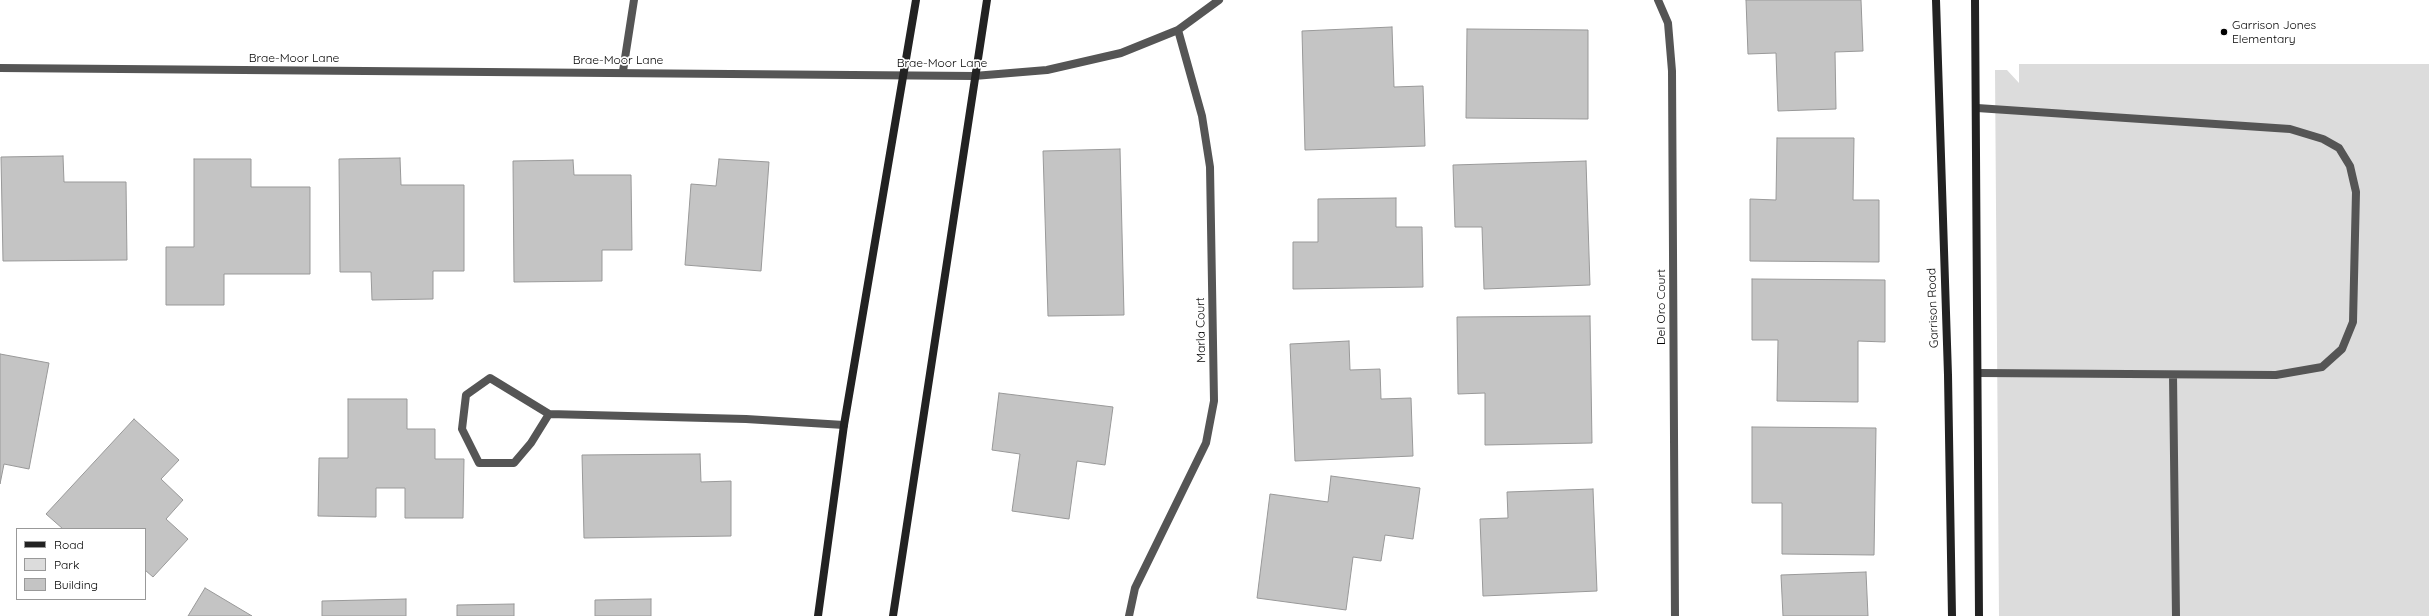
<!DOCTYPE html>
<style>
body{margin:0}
#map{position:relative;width:2429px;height:616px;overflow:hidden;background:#fff;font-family:Quicksand,sans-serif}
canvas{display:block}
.legend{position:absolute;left:16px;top:528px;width:130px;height:72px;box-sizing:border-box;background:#fff;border:1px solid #999;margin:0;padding:5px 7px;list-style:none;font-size:12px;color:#000}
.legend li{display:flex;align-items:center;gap:8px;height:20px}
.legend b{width:20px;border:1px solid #999}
</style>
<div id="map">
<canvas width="2429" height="616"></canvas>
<ul class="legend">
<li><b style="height:5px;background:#222"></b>Road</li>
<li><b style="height:11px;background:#dcdcdc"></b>Park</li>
<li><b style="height:11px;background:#c4c4c4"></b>Building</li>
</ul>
</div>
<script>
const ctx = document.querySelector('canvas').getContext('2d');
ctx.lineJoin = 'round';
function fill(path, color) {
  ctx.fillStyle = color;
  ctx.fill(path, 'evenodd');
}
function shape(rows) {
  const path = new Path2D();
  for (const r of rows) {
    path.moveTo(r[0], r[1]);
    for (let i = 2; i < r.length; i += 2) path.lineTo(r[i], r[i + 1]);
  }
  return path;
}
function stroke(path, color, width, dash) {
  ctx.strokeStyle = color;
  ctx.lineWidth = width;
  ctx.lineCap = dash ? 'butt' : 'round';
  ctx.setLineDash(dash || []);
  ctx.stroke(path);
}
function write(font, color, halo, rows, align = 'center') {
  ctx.font = font + ' Quicksand,sans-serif';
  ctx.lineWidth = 3.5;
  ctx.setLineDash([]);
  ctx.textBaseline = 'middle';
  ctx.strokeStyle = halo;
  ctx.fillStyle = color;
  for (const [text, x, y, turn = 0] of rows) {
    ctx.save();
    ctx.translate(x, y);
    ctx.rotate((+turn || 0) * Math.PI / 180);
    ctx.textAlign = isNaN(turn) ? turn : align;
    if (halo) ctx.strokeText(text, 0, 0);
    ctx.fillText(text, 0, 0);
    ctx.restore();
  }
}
const green = shape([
 [2019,64,2429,64,2429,616,1999,616,1995,70,2007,70,2019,83]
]);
const building = shape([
 [1746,0,1861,0,1863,51,1835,52,1836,109,1778,111,1776,53,1748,54,1746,0],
 [1392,27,1394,87,1423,86,1425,146,1305,150,1302,31,1392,27],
 [1467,29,1588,30,1588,119,1466,118,1467,29],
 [1777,138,1854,138,1853,200,1879,200,1879,262,1750,261,1750,199,1776,200,1777,138],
 [1120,149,1124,315,1048,316,1043,151,1120,149],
 [63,156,64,182,126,182,127,260,3,261,1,157,63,156],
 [400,158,401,185,464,185,464,271,433,271,433,299,372,300,371,272,340,272,339,159,400,158],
 [194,159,251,159,251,187,310,187,310,274,224,274,224,305,166,305,166,247,194,247,194,159],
 [719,159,769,162,761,271,685,265,691,184,716,186,719,159],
 [573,160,574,175,631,175,632,250,602,250,602,281,514,282,513,161,573,160],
 [1586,161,1590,285,1484,289,1482,227,1455,227,1453,165,1586,161],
 [1396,198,1396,227,1422,227,1423,287,1293,289,1293,242,1318,242,1318,199,1396,198],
 [1752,279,1885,280,1885,342,1858,341,1858,402,1777,401,1778,340,1752,340,1752,279],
 [1590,316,1592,443,1485,445,1485,393,1458,394,1457,317,1590,316],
 [1349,341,1350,370,1380,369,1381,399,1411,398,1413,456,1295,461,1290,344,1349,341],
 [0,354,49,363,29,469,4,464,0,484,0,354],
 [999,393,1113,407,1105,465,1077,461,1069,519,1012,511,1020,454,992,450,999,393],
 [348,399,407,399,407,429,435,429,435,459,464,459,463,518,405,518,405,488,376,488,376,517,318,516,319,458,348,458,348,399],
 [134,419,179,460,161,479,183,500,166,519,188,539,153,577,145,570,145,529,63,529,46,514,134,419],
 [1752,427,1876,428,1874,555,1782,554,1782,503,1752,503,1752,427],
 [700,454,701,482,731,481,731,536,584,538,582,455,700,454],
 [1331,476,1420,488,1413,539,1385,535,1381,561,1353,557,1346,610,1257,598,1270,494,1328,502,1331,476],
 [1593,489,1597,591,1483,596,1480,519,1508,518,1507,492,1593,489],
 [1866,572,1868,616,1783,616,1781,575,1866,572],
 [205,588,252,616,188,616,205,588],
 [406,599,406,616,322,616,322,601,406,599],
 [651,599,651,616,595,616,595,600,651,599],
 [514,604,514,616,457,616,457,605,514,604]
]);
const lane = shape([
 [1977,108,2290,129,2323,139,2339,148,2350,166,2356,192,2353,322,2342,349,2322,367,2276,375,1979,373],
 [2173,375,2176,616],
 [549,414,531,443,514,463,479,463,462,429,466,395,490,378,549,414,746,419,844,425]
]);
const street = shape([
 [1658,0,1668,23,1672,71,1675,616],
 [0,68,974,76,1047,70,1121,53,1178,30,1219,0],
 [623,71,634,0],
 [1129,616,1135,588,1206,443,1214,401,1210,167,1202,116,1178,30]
]);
const secondary = shape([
 [1936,0,1948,375,1952,616],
 [1975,0,1979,616],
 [818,616,844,425,916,0],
 [893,616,987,0]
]);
const markers = [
 [2224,32,4,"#000"]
];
const poiNames = [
 ["Garrison Jones",2232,25],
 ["Elementary",2232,39]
];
const streetNames = [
 ["Brae-Moor Lane",294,58],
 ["Brae-Moor Lane",618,60],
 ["Brae-Moor Lane",942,63],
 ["Del Oro Court",1661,307,-90],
 ["Garrison Road",1933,308,-92],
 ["Marla Court",1201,330,-91]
];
fill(green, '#dcdcdc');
fill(building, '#c4c4c4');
stroke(building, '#999', 1);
stroke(lane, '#555', 8);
stroke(street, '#555', 8);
stroke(secondary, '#222', 8);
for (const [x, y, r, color] of markers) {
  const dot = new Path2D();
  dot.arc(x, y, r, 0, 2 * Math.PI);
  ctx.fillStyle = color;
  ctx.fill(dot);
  stroke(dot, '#fff', 1.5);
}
write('12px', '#000', '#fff', poiNames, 'left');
write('12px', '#000', '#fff', streetNames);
</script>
